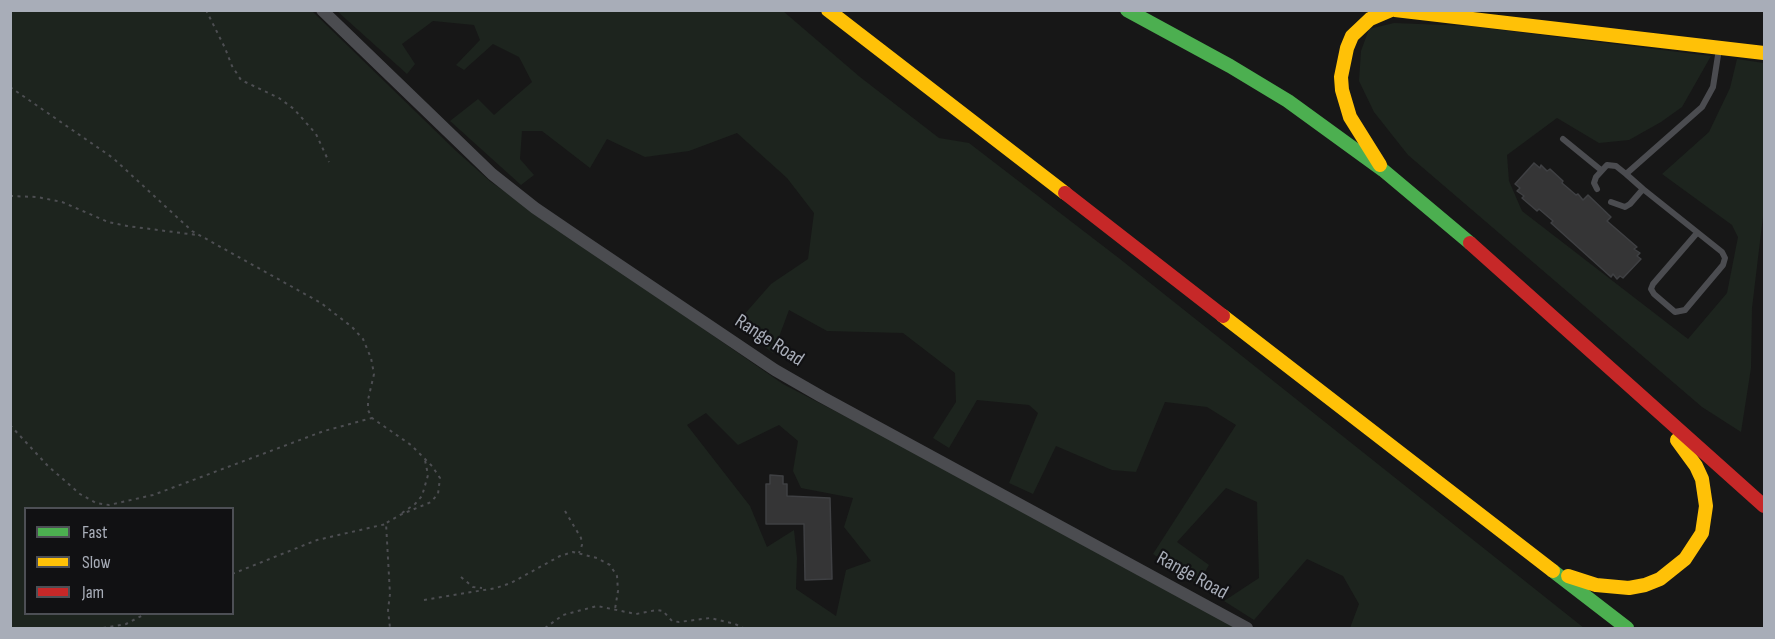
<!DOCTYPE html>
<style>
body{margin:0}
#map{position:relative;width:1775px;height:639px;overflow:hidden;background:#171717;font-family:"Sofia Sans Condensed",sans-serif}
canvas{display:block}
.frame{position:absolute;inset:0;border:12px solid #a8adb8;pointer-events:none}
.legend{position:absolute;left:24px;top:507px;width:210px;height:108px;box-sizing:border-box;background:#111113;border:2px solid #4d4f55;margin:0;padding:8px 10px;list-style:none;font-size:18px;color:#a8adb8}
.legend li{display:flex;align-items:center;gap:12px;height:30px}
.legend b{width:30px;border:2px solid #4d4f55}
</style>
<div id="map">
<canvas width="1775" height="639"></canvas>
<div class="frame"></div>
<ul class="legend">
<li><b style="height:8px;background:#4caf50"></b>Fast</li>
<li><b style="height:8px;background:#ffc107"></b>Slow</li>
<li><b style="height:8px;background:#c62828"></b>Jam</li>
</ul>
</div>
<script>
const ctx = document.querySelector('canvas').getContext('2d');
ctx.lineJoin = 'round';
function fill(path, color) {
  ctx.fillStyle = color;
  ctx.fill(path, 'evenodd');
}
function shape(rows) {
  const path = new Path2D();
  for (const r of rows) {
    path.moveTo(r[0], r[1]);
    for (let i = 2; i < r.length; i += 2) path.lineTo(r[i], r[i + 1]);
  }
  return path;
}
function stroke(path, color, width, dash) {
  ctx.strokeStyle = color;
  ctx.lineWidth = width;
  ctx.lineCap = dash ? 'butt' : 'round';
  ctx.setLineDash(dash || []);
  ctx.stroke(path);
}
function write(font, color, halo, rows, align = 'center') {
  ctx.font = font + ' "Sofia Sans Condensed",sans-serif';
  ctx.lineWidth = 4.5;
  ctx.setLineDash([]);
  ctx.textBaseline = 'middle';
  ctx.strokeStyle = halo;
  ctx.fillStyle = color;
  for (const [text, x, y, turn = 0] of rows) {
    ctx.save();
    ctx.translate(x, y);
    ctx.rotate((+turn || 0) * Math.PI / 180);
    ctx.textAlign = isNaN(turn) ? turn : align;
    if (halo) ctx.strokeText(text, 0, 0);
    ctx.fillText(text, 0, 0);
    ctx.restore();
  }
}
const green = shape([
 [10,11,312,11,456,151,491,182,783,384,910,450,1238,628,11,628],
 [706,413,738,445,779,425,798,441,793,471,801,488,853,498,844,527,871,561,846,570,836,616,796,589,797,558,794,530,767,547,750,506,687,425],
 [26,508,232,508,232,614,26,614],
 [337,11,783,11,860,77,939,138,969,143,1120,259,1584,628,1350,628,1359,604,1343,576,1307,559,1254,620,1224,601,1259,578,1257,502,1226,488,1177,542,1209,565,1198,584,1153,554,1236,425,1207,407,1165,402,1136,472,1112,470,1056,446,1033,494,1009,483,1038,413,1029,405,977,400,949,448,933,438,956,402,955,373,903,333,827,331,789,310,773,353,735,325,771,284,808,259,814,213,787,178,737,133,689,151,645,157,607,139,590,168,542,131,522,131,520,159,534,175,521,185,450,121,478,99,494,115,532,82,519,57,493,44,464,70,456,65,480,40,474,25,433,21,402,44,415,64,407,74],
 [1394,23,1469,26,1711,56,1682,107,1661,122,1629,140,1599,143,1557,118,1507,155,1509,181,1522,211,1688,339,1727,293,1738,237,1732,225,1662,174,1709,132,1730,88,1737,59,1764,63,1764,208,1752,308,1751,368,1741,432,1702,407,1408,155,1374,112,1359,81,1361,51,1369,29]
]);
const building = shape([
 [1534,163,1540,168,1541,165,1547,171,1550,169,1563,181,1562,183,1576,195,1578,194,1583,200,1588,195,1611,217,1607,221,1637,247,1634,249,1640,253,1637,256,1641,259,1623,278,1620,276,1617,279,1613,274,1611,277,1551,223,1553,221,1539,209,1537,211,1522,198,1524,196,1517,191,1520,188,1515,184,1534,163],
 [770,475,783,476,783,484,787,484,787,496,830,498,832,579,805,580,804,524,766,524,766,484,770,484,770,475]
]);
const path = shape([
 [206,10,225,48,232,66,241,80,279,98,294,109,316,134,329,162],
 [10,87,113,158,192,231,321,303,352,327,363,339,371,358,374,374,368,400,368,410,372,418,411,445,432,466,440,478,438,494,431,502,400,515,386,523,390,594,388,610,390,628],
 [10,196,37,197,62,202,108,222,127,226,197,235],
 [10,425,48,466,80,494,96,503,109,505,153,495,324,431,372,418],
 [565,511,581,538,582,545,579,553],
 [402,513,415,504,422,496,428,475,425,460],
 [232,574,317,540,386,524],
 [461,577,473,587,482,588],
 [424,600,496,588,511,583,560,556,573,552,597,558,610,565,617,576,618,591,615,609],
 [103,628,126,624,145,614],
 [545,628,563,615,597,606,636,614,657,610,663,611,672,621,679,622,710,618,735,624,743,628]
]);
const lane = shape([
 [1563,139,1601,170],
 [1597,189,1594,183,1596,177,1607,165,1616,166,1626,174,1702,107,1713,87,1719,49],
 [1643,189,1722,252,1725,258,1723,265,1685,310,1675,312,1654,294,1651,289,1653,284,1697,233],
 [1611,202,1625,207,1630,204,1643,189,1626,174]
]);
const street = shape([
 [322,10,492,174,535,208,582,240,775,370,822,397,1247,628]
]);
const fast = shape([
 [1127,10,1230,66,1288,101,1383,170,1470,243],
 [1553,571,1627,628]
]);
const slow = shape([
 [828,10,1065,193],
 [1395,10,1764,53],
 [1380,165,1350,117,1342,90,1341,77,1347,48,1352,36,1370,19,1391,10],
 [1223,316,1553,571],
 [1568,576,1596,585,1629,588,1645,585,1660,579,1685,559,1702,533,1706,506,1702,479,1696,466,1677,440]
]);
const jam = shape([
 [1065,193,1223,316],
 [1470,243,1764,506]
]);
const streetNames = [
 ["Range Road",769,341,33],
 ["Range Road",1192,576,29]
];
fill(green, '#1d241e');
fill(building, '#353536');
stroke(building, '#3f4043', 1.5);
stroke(path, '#4d4e52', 2, [3, 4.5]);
stroke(lane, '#4b4c50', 6);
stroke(street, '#4b4c50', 12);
stroke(fast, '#4caf50', 14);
stroke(slow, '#ffc107', 14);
stroke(jam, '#c62828', 14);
write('20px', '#a8adb8', '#111113', streetNames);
</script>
